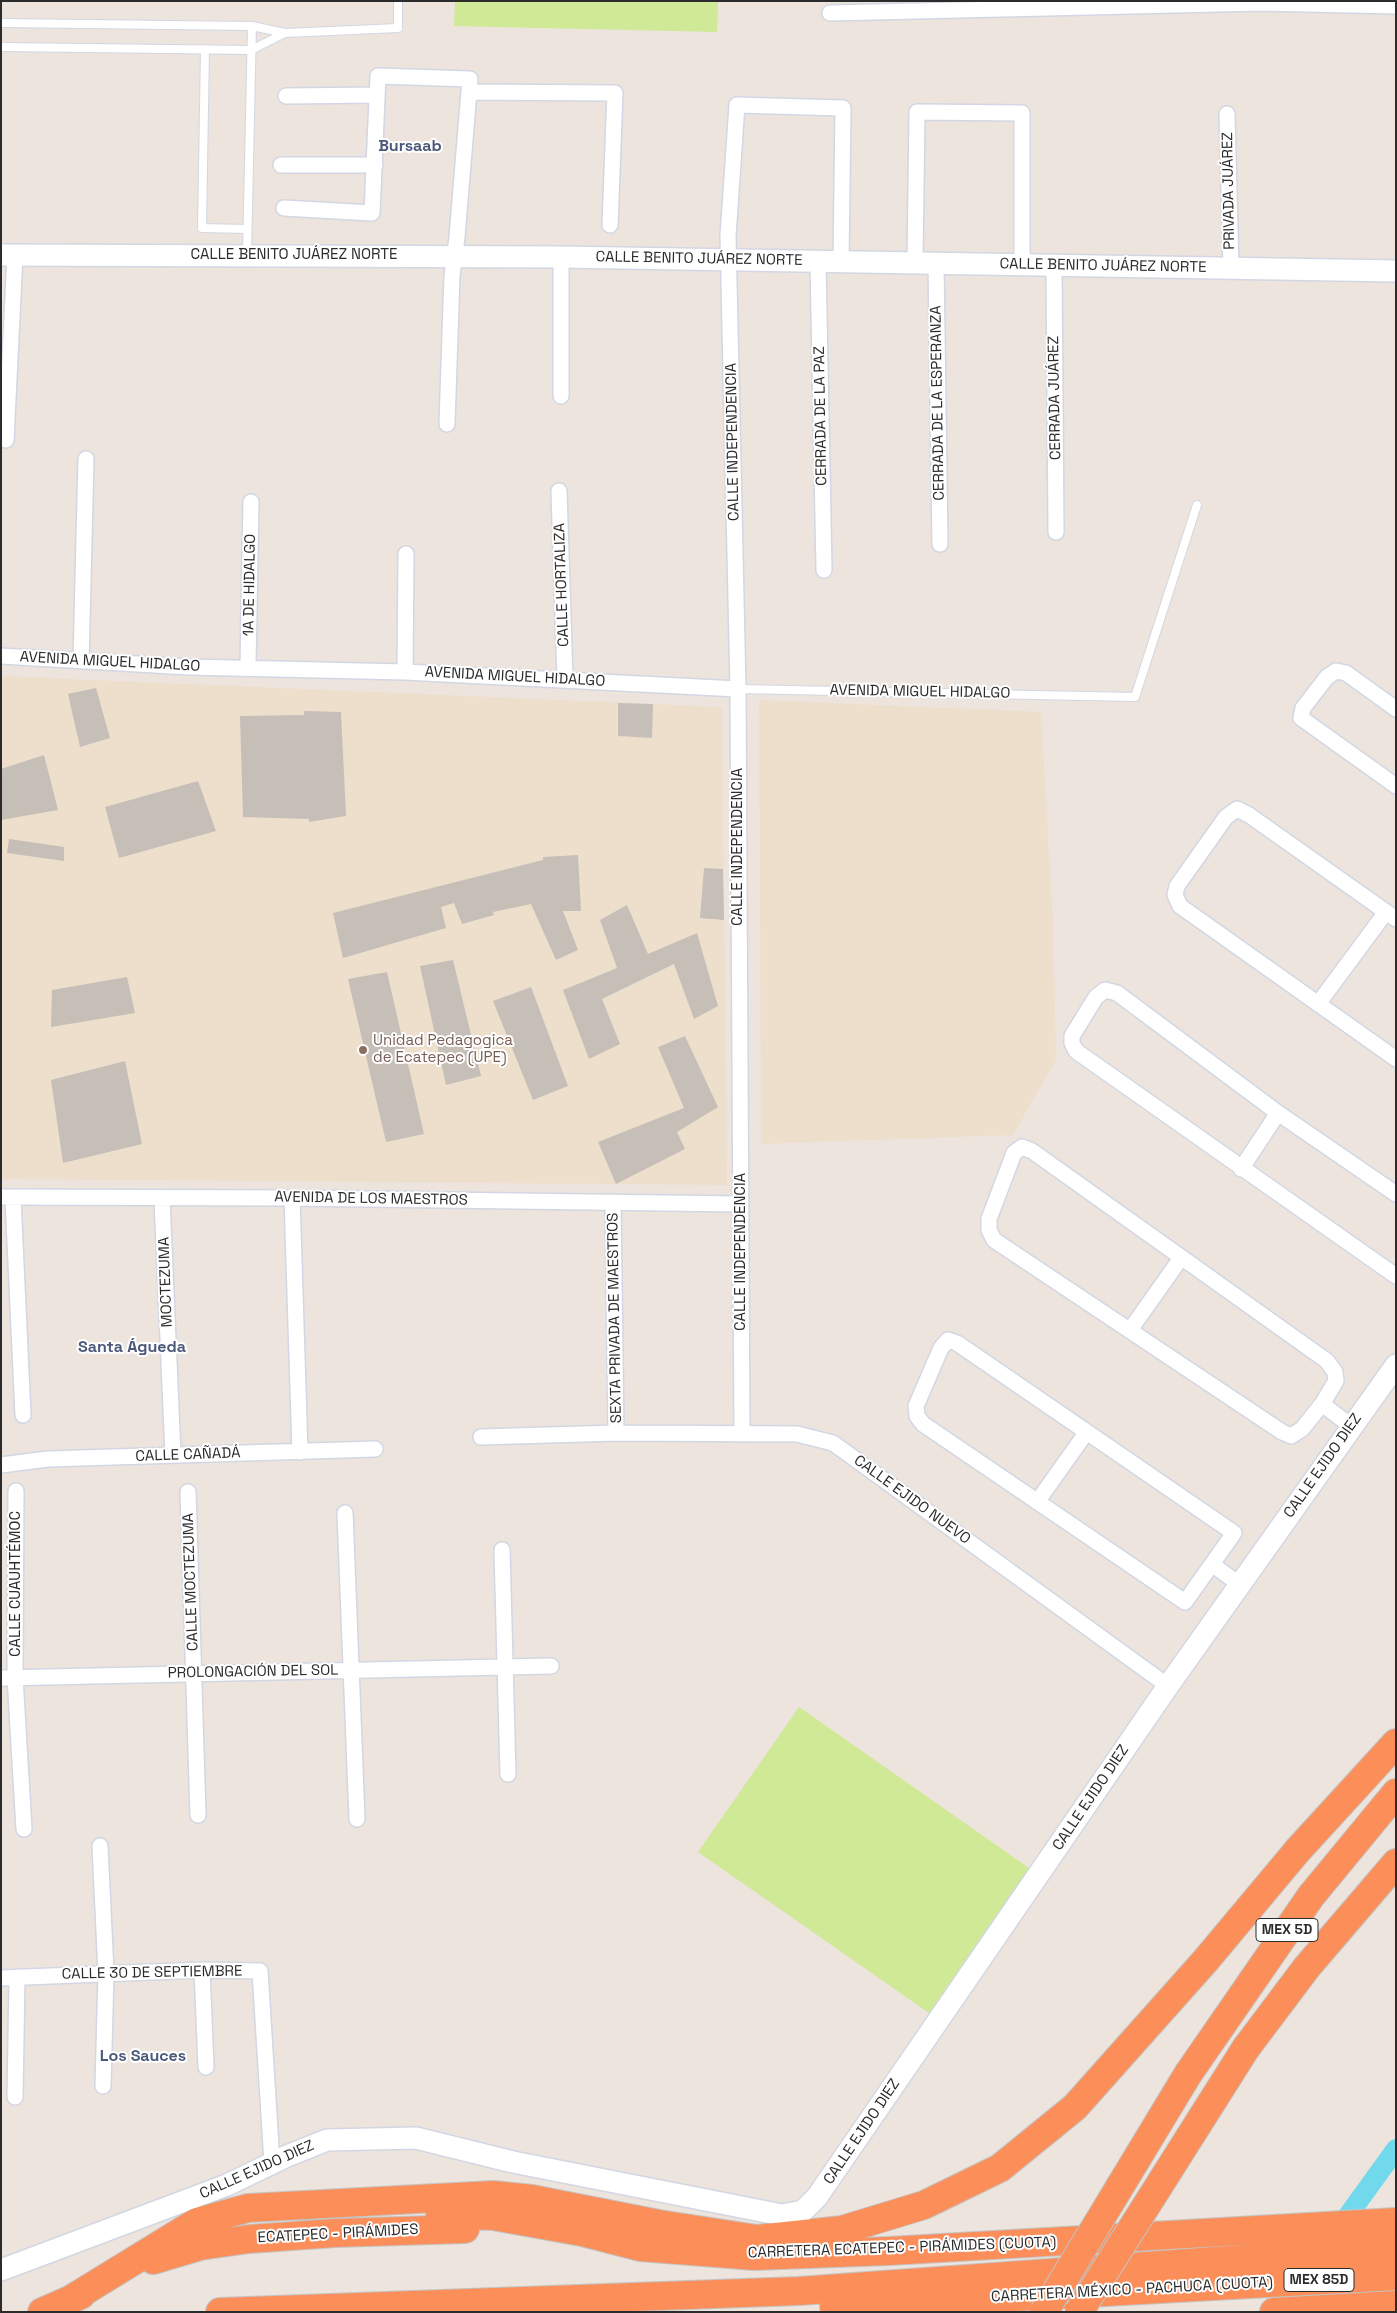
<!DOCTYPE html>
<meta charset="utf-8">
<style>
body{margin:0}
#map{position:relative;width:1397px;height:2313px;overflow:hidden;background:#ece4dd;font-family:"Space Grotesk",sans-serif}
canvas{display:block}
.frame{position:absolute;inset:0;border:2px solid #2b2b2b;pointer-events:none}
</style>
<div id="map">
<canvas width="1397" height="2313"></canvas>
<div class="frame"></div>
</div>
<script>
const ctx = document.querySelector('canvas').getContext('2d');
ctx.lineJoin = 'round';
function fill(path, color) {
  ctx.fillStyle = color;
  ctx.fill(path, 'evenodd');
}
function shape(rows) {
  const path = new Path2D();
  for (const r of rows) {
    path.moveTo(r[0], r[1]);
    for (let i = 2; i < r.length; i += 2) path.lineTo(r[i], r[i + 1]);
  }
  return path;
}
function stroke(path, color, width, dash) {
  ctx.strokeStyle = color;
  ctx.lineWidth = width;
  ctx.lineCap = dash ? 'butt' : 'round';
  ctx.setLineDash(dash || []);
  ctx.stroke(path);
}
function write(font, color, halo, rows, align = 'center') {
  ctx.font = font + ' "Space Grotesk",sans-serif';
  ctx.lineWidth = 4;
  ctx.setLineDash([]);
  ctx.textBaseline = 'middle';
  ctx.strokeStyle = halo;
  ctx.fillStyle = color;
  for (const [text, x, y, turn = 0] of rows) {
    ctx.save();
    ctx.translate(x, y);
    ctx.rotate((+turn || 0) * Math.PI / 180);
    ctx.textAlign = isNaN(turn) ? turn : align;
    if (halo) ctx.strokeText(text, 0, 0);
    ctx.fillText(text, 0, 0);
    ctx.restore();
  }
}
const education = shape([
 [1,676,722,707,727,1185,1,1179],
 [759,700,1041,712,1053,923,1056,1060,1013,1135,761,1144]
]);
const pitch = shape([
 [455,1,718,1,717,32,454,26],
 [799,1707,1036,1873,936,2018,698,1852]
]);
const canal = shape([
 [1336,2232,1396,2149]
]);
const building = shape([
 [96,688,110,738,80,747,68,694],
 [618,703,653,704,652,738,618,736],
 [304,711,341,712,346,816,309,822,309,819,243,817,240,716,304,715],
 [44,755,58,810,1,820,1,769],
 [198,781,216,831,119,858,105,807],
 [9,839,64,847,64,861,7,853],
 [578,855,581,911,563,911,578,950,556,960,531,904,493,912,494,915,462,924,454,903,441,907,446,928,343,958,333,913,543,860,543,857],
 [704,868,723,869,724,920,700,918],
 [627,905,648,954,697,933,718,1006,694,1019,674,964,602,999,620,1044,589,1059,563,990,617,968,600,920],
 [453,960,481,1076,446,1085,420,966],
 [387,972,424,1134,386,1142,348,979],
 [127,977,135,1013,51,1027,52,990],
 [531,987,568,1086,533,1100,493,1001],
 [685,1036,718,1107,677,1132,685,1149,616,1184,598,1142,684,1108,658,1047],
 [125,1061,142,1144,63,1163,51,1080]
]);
const lane = shape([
 [1,23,252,26,285,33,398,28,398,1],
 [1,47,251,50,285,33],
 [205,49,202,228,247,229],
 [247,254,252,26],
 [738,689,1135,697,1197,505]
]);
const street = shape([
 [830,13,1261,3,1396,6],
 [469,92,615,93,610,225],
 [286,96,377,95],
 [1227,114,1231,268],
 [281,165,375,165],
 [284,208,372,213,378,76,470,79,457,237,452,276,447,424],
 [561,257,561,396],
 [818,261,824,570],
 [915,262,917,112,1022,113,1022,264],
 [936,262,940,544],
 [1054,264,1056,532],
 [6,440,15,255],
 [559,491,565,679],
 [1,656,189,667,405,672,738,689],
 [81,661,86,459],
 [248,667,251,502],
 [405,672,406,554],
 [1396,709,1346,673,1336,671,1327,677,1303,708,1301,718,1396,786],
 [1396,919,1249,815,1237,809,1226,817,1177,886,1175,895,1180,906,1396,1059],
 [1318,1004,1386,912],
 [1022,1147,1032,1151,1327,1361,1335,1372,1336,1381,1322,1404,1302,1429,1291,1436,1282,1432,994,1240,989,1230,989,1219,1014,1153,1022,1147],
 [1241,1169,1278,1113],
 [1396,1194,1278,1113,1117,993,1105,990,1096,997,1072,1036,1072,1043,1076,1051,1396,1276],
 [1,1197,292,1198,740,1204],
 [13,1198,23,1415],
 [292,1198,300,1452],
 [162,1199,173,1455],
 [613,1203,616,1433],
 [1130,1330,1181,1258],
 [948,1340,957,1343,1234,1533,1185,1602,923,1424,917,1416,916,1406,941,1348,948,1340],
 [1322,1404,1351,1426],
 [742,1434,738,689,728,236,737,105,843,108,841,262],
 [481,1437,616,1433,797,1434,833,1443,1168,1686],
 [1,1465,48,1459,375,1449],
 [16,1491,15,1677,24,1829],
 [188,1492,198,1815],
 [1037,1502,1086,1433],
 [345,1513,357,1819],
 [502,1550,508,1774],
 [1213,1565,1239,1584],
 [1,1678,551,1666],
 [100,1846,106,1973,103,2086],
 [202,1970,206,2067],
 [1,1978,202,1970,260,1971,272,2163],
 [15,2097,17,1977]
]);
const secondary = shape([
 [1,255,561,257,1396,271],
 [1,2270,227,2185,287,2156,327,2140,416,2138,513,2162,782,2215,803,2211,817,2197,1168,1686,1396,1365]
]);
const highway = shape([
 [1246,2048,1307,1967,1396,1863],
 [1188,2074,1311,1896,1396,1793],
 [440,2214,493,2216,582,2232,640,2247,754,2256,889,2251,1396,2222],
 [153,2260,200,2246,249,2239,335,2233,465,2229],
 [65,2303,197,2222,248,2208,493,2195,532,2199,659,2224,757,2239,842,2230,924,2205,1000,2168,1075,2107,1206,1960,1298,1850,1396,1743],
 [834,2307,1396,2276],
 [42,2312,81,2295],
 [220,2312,799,2291,1396,2248],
 [1274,2312,1396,2305]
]);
const highwayBridge = shape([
 [1044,2312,1188,2074],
 [1079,2312,1246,2048]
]);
const markers = [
 [363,1050,5,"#8d6e63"]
];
const shields = [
 [1287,1930,62],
 [1319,2280,70]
];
const shieldNames = [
 ["MEX 5D",1287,1930],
 ["MEX 85D",1319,2280]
];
const streetNames = [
 ["PRIVADA JUÁREZ",1229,191,-91],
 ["CALLE BENITO JUÁREZ NORTE",294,255],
 ["CALLE BENITO JUÁREZ NORTE",699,259,1],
 ["CALLE BENITO JUÁREZ NORTE",1103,266,1],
 ["CERRADA JUÁREZ",1055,398,-91],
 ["CERRADA DE LA ESPERANZA",938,403,-91],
 ["CERRADA DE LA PAZ",821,416,-91],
 ["CALLE INDEPENDENCIA",733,442,-91],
 ["1A DE HIDALGO",250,585,-89],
 ["CALLE HORTALIZA",562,585,-92],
 ["AVENIDA MIGUEL HIDALGO",110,662,3],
 ["AVENIDA MIGUEL HIDALGO",515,677,3],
 ["AVENIDA MIGUEL HIDALGO",920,692,1],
 ["CALLE INDEPENDENCIA",738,847,-90],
 ["AVENIDA DE LOS MAESTROS",371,1199,1],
 ["CALLE INDEPENDENCIA",741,1252,-90],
 ["MOCTEZUMA",166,1282,-92],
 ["SEXTA PRIVADA DE MAESTROS",615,1318,-91],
 ["CALLE CAÑADÁ",188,1455,-2],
 ["CALLE EJIDO DIEZ",1323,1466,-55],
 ["CALLE EJIDO NUEVO",912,1500,36],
 ["CALLE MOCTEZUMA",191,1582,-92],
 ["CALLE CUAUHTÉMOC",16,1584,-90],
 ["PROLONGACIÓN DEL SOL",253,1672,-1],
 ["CALLE EJIDO DIEZ",1091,1798,-56],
 ["CALLE 30 DE SEPTIEMBRE",152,1973,-1],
 ["CALLE EJIDO DIEZ",862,2132,-56],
 ["CALLE EJIDO DIEZ",257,2170,-24],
 ["ECATEPEC - PIRÁMIDES",338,2234,-3],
 ["CARRETERA ECATEPEC - PIRÁMIDES (CUOTA)",902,2248,-2],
 ["CARRETERA MÉXICO - PACHUCA (CUOTA)",1132,2290,-3]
];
const educationNames = [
 ["Unidad Pedagogica",373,1041],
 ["de Ecatepec (UPE)",373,1058]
];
const neighbourhoodNames = [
 ["Bursaab",410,147],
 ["Santa Águeda",132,1348],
 ["Los Sauces",143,2057]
];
fill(education, '#eedfcd');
fill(pitch, '#cfe996');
stroke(canal, '#72d9ed', 20);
fill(building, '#c5bfb8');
stroke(lane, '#d2d7e3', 10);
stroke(street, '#d2d7e3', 18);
stroke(secondary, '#d2d7e3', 24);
stroke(highway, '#c4c4c4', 30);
stroke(lane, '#fff', 8);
stroke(street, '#fff', 15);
stroke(secondary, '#fff', 21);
stroke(highway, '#fb8e59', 28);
stroke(highwayBridge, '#c4c4c4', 30, []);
stroke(highwayBridge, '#fb8e59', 28);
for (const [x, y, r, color] of markers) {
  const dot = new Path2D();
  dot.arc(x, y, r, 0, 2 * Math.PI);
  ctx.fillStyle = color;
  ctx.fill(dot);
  stroke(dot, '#fff', 2);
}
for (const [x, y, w] of shields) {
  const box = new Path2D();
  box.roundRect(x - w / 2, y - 11.5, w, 23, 4);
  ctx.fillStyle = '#fff';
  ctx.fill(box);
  stroke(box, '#2b2b2b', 1);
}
write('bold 14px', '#2b2b2b', null, shieldNames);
write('15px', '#2b2b2b', '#fff', streetNames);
write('15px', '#785e54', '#fff', educationNames, 'left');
write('bold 16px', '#4b597b', '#fff', neighbourhoodNames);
</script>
